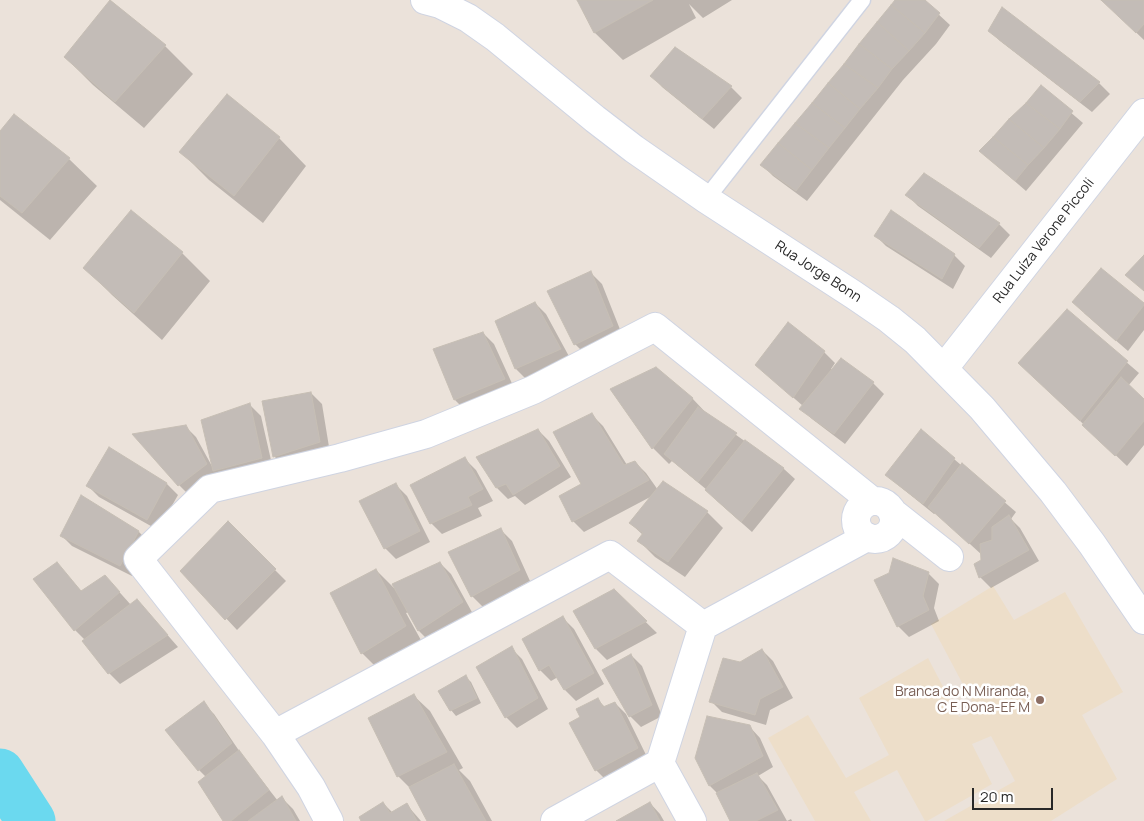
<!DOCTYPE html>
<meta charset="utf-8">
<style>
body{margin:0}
#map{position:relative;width:1144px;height:821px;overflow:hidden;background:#ebe2da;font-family:Manrope,sans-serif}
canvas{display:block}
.scale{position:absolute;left:972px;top:788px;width:81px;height:22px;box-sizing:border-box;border:2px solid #282828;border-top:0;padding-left:6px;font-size:15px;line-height:18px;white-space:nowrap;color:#282828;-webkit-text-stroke:4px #fff;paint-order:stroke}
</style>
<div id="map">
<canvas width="1144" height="821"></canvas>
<div class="scale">20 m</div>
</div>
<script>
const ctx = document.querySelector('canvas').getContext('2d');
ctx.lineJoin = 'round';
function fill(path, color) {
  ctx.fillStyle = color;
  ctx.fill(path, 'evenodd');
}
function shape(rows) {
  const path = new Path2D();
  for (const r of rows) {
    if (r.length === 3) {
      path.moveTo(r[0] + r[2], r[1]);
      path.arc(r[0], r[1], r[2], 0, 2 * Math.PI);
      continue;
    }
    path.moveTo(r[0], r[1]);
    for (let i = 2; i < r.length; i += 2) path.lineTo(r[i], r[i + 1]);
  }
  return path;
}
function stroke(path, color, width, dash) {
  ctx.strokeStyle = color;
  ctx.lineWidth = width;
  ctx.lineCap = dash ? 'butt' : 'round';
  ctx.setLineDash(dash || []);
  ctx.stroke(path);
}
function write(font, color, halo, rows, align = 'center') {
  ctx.font = font + ' Manrope,sans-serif';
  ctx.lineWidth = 5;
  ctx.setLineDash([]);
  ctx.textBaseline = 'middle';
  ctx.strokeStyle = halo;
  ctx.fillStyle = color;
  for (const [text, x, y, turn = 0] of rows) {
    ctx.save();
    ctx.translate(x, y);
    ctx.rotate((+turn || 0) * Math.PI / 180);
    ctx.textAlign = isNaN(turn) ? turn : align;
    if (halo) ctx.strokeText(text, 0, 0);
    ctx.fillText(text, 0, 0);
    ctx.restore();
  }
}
const education = shape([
 [993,586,1014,620,1065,592,1123,692,1082,715,1117,779,1051,821,944,821,1015,781,991,736,972,744,992,784,927,821,925,821,897,770,854,792,871,821,815,821,768,738,808,715,846,778,889,755,859,698,928,658,959,717,976,709,931,624]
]);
const shadow = shape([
 [578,0,732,0,703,18,689,4,696,18,623,60,595,33],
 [897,0,923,0,950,25,936,44,903,80,807,201,773,176,762,165],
 [1102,0,1144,0,1144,40],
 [111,1,165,46,193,74,144,128,93,85,65,57],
 [989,30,1099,83,1110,94,1092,112,1000,41],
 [676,48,731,87,742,98,714,129,662,87,652,76],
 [1041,87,1083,123,1026,191,980,151],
 [0,133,69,159,97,186,50,240,0,200],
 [279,138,306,166,263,223,209,180,181,152],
 [924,175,999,224,1010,235,991,258,918,206,907,195],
 [131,212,182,253,210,281,162,340,112,295,85,268],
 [875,235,954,255,965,266,953,289,886,246],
 [591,273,602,284,623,337,586,355,575,344],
 [535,303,546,314,571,360,527,380,516,369,497,322],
 [1144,305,1144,330,1128,351,1084,313],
 [1067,311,1139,373,1128,386,1144,401,1144,445,1127,466,1031,374],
 [788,324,824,352,835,363,831,369,833,370,873,383,884,394,845,444,812,419,801,408,803,406,756,365],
 [483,333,494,344,515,390,466,411,455,400,435,350],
 [612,389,692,398,708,415,784,469,795,479,752,532,717,501,707,490,672,461,669,464,653,448],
 [311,393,322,404,330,453,285,467,274,456],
 [250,405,261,416,273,469,190,496,179,485,185,426,196,437,213,468],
 [592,415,603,426,627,465,635,462,646,473,658,490,707,512,723,528,685,577,655,557,639,541,643,535,630,523,654,495,584,532,573,521,583,484],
 [538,430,549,441,571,477,525,505,515,496,508,499,497,488,478,458],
 [109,449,167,484,178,495,158,530,99,497,88,486],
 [465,459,476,470,493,501,478,508,482,516,442,534,431,523],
 [954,459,1016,512,1011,519,1020,528,1039,561,991,588,980,577,982,555,936,513,934,514,898,485,887,475],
 [396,485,407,496,430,542,396,559,385,548],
 [82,497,139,532,150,543,132,576,72,546,61,535],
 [228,523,286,581,237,630,182,571],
 [501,530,512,541,530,581,483,607,472,596],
 [440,563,451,574,473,614,430,642,419,631,409,612,406,613,422,642,378,669,362,653,376,570,396,590],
 [57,564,82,592,105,576,131,605,137,600,178,647,120,684,109,673,85,640,75,630,35,579],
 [928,573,939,584,934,608,939,621,909,637,898,626],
 [614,591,657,633,607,660,596,649],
 [563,618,574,629,604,684,576,701,565,690,558,677,551,681,540,670],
 [511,648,522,659,548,709,517,728,506,717],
 [762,650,773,661,793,698,770,710,766,725,722,712,711,701,740,663],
 [631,655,642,666,662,716,641,727,630,716],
 [466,677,471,682,481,703,456,716,451,710],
 [413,695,430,711,463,768,459,770,470,781,492,821,428,821,412,790,398,776],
 [597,699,606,708,615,703,626,714,648,759,607,781,596,770,582,717],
 [203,703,214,714,242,755,278,801,282,798,293,809,300,821,225,821,206,777,199,770],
 [749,726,760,738,773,767,758,776,767,785,787,821,791,819,792,821,732,821,718,794,710,786,696,758],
 [383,803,393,813,407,805,421,821,363,821],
 [650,803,660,814,664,821,618,821]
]);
const river = shape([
 [0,773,31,821]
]);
const building = shape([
 [110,0,166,45,115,102,64,57,110,0],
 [577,0,653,0,594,33,577,0],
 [895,0,925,0,940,13,925,33,891,5,895,0],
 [1101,0,1144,0,1144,24,1136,33,1101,0],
 [891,5,925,33,909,51,877,22,891,5],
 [1002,7,1100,82,1080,102,988,31,1002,7],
 [877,22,909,51,892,69,859,44,877,22],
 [859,44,892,69,878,88,844,64,859,44],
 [675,47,732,86,702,119,650,76,675,47],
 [844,64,878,88,860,109,828,83,844,64],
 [828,83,860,109,845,128,812,103,828,83],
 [1041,85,1073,111,1060,129,1026,103,1041,85],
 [227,94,280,137,234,196,179,152,227,94],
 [812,103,845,128,829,148,795,123,812,103],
 [1026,103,1060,129,1044,148,1009,119,1026,103],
 [14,114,70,158,22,213,0,196,0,131,14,114],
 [1009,119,1044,148,1028,165,993,137,1009,119],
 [795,123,829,148,812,170,778,143,795,123],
 [993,137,1028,165,1015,181,979,151,993,137],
 [778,143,812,170,796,191,760,165,778,143],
 [924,173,1000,223,979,248,905,195,924,173],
 [131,210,183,252,134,313,83,268,131,210],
 [891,210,955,254,942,279,874,236,891,210],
 [1144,255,1144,291,1125,275,1144,255],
 [1101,268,1144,303,1144,305,1116,341,1072,302,1101,268],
 [591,271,613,326,574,345,547,291,591,271],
 [535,302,561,349,515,369,495,321,535,302],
 [1067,309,1128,361,1080,421,1018,363,1067,309],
 [788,322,825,351,793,398,755,365,788,322],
 [483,332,505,379,454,400,433,349,483,332],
 [841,358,874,382,834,434,799,409,841,358],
 [656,367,693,398,652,449,610,389,656,367],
 [1121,377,1144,399,1144,421,1115,456,1082,425,1121,377],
 [311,392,320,442,273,457,262,401,311,392],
 [250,403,262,458,213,471,201,420,250,403],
 [698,407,737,433,698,482,664,454,698,407],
 [592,413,624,465,635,461,649,480,572,522,559,496,581,484,553,432,592,413],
 [186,425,207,464,178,486,132,434,186,425],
 [538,429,560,466,513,495,506,484,496,488,476,457,538,429],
 [921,429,955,458,923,504,885,475,921,429],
 [745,440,784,468,741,522,705,490,745,440],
 [109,447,167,483,147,520,86,486,109,447],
 [465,457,483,489,468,497,472,505,430,524,410,485,465,457],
 [962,463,1006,501,969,544,928,507,962,463],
 [663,481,708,511,668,562,637,541,643,533,629,523,663,481],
 [396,483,420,531,384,549,359,501,396,483],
 [81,495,139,531,120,566,60,536,81,495],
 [1009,515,1029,550,979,578,974,564,981,560,980,544,992,540,992,527,1009,515],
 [228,521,276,569,225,620,180,571,228,521],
 [501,528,520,570,471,597,448,552,501,528],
 [893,558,929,572,923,596,929,610,897,627,874,580,889,573,893,558],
 [57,562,81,591,105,575,120,592,74,631,33,579,57,562],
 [440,562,463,602,418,631,392,584,440,562],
 [376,569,406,626,361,654,330,593,376,569],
 [614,589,647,621,595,649,573,611,614,589],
 [137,599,168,635,108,674,82,641,137,599],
 [563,616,594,673,564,690,549,665,539,671,522,639,563,616],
 [512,646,538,698,505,718,476,667,512,646],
 [762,649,783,687,760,699,755,715,709,702,723,658,740,662,762,649],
 [631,654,652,705,629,717,602,670,631,654],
 [466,675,477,698,450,711,438,691,466,675],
 [414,694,447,752,397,777,368,718,414,694],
 [598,698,603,707,615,702,638,748,595,771,569,723,580,717,576,709,598,698],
 [204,701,232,743,198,771,165,730,204,701],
 [707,716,750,725,763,756,709,786,695,758,707,716],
 [239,750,269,790,231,821,223,821,198,782,239,750],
 [454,764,486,821,427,821,409,787,454,764],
 [757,773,778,810,756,821,730,821,716,793,757,773],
 [282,796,296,821,248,821,282,796],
 [383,802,390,813,407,803,417,821,361,821,359,817,383,802],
 [650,802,660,821,616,821,650,802]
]);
const lane = shape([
 [706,199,862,0]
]);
const street = shape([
 [944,368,1144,113],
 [875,520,19],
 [892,512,949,557],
 [275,734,610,555,703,626],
 [329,821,311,787,275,734,138,559,210,489,340,458,426,434,533,390,655,327,872,501],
 [555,821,660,763],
 [692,821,660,763,703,626,867,537]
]);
const secondary = shape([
 [425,0,440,4,468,18,495,37,595,119,634,149,706,199,854,295,889,319,915,340,982,408,1053,492,1092,544,1144,620]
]);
const markers = [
 [1040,700,5,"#8d6e63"]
];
const streetNames = [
 ["Rua Luíza Verone Piccoli",1044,241,-52],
 ["Rua Jorge Bonn",818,272,33]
];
const educationNames = [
 ["Branca do N Miranda,",1030,692],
 ["C E Dona-EF M",1030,708]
];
fill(education, '#eddec9');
fill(shadow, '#0003');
stroke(river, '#6bd9ef', 49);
fill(building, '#c3bcb7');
stroke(building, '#c6beb4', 1);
stroke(lane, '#cfd4e2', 19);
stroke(street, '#cfd4e2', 30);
stroke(secondary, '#cfd4e2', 30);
stroke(lane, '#fff', 16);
stroke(street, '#fff', 28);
stroke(secondary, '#fff', 28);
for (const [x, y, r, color] of markers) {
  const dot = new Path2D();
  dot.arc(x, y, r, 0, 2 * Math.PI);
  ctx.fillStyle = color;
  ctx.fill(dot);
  stroke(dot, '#fff', 2);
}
write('14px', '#282828', '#fff', streetNames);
write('14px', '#785e54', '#fff', educationNames, 'right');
</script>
